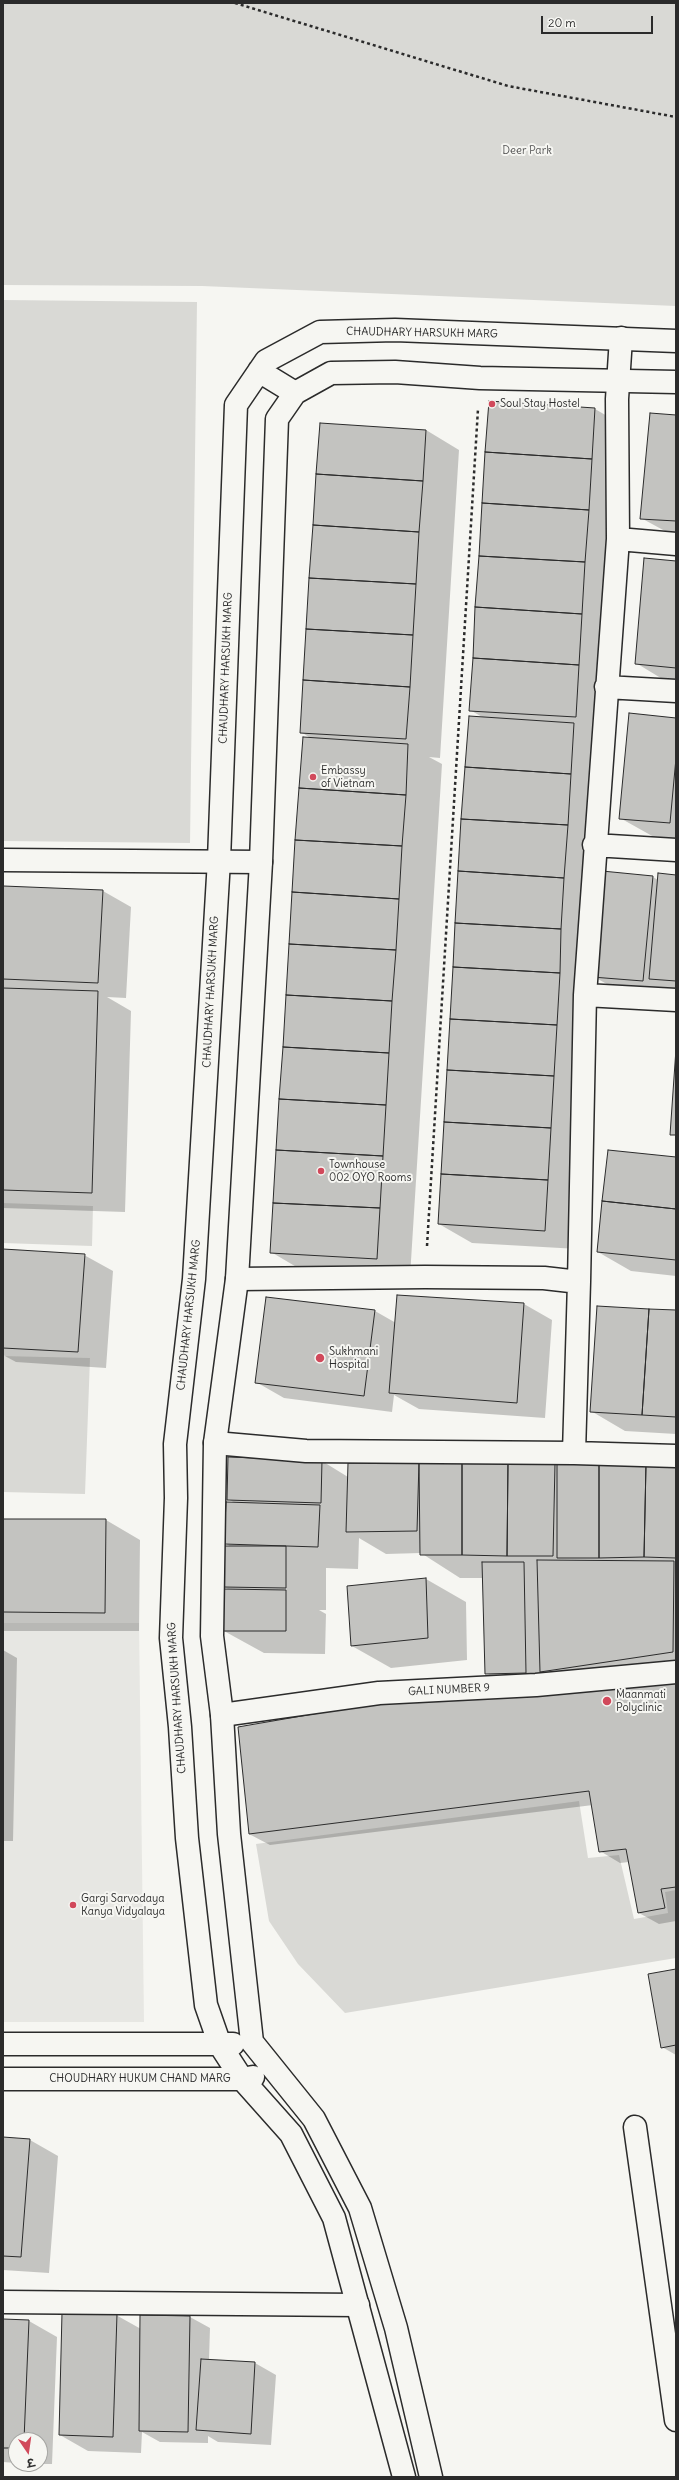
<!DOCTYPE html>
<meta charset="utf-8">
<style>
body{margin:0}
#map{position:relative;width:679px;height:2480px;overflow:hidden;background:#f6f6f2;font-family:Delius,"Playpen Sans Deva",sans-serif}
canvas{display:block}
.frame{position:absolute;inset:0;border:4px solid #2b2b2b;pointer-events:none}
.north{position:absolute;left:8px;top:2432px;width:40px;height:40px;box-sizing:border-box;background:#f6f6f2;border:1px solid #a5a5a2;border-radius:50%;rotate:167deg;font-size:11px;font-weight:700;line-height:16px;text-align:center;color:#2b2b2b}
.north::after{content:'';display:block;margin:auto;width:14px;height:18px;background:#d1495b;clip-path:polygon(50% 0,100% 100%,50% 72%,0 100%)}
.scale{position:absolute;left:541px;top:16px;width:112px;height:18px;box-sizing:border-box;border:2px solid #2b2b2b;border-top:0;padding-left:5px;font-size:12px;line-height:14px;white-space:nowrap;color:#2b2b2b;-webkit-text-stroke:3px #f6f6f2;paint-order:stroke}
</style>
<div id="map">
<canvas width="679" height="2480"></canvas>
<div class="frame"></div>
<div class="north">उ</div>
<div class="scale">20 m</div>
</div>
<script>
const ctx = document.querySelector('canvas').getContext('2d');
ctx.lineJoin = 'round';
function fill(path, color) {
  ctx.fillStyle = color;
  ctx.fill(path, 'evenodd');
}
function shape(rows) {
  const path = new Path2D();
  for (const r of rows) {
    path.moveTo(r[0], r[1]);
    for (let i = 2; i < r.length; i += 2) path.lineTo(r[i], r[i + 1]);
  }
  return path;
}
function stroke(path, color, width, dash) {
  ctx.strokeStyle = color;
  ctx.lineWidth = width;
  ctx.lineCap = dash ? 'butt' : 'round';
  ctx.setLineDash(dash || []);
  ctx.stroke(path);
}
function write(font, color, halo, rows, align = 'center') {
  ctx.font = font + ' Delius,sans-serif';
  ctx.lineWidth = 4;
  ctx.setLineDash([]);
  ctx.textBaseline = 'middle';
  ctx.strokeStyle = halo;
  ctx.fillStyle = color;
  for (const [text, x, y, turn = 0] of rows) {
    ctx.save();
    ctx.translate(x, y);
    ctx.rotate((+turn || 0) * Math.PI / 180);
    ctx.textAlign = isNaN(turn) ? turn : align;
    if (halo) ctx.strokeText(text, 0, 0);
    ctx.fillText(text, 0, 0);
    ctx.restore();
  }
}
const built = shape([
 [3,1623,139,1623,144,2022,3,2022]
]);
const green = shape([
 [3,3,676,3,676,306,202,286,3,285],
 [3,300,197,302,190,843,3,841],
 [3,1203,93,1206,92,1246,3,1243],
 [3,1356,90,1358,85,1494,3,1492],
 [579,1801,588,1858,619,1855,634,1919,668,1913,665,1892,676,1890,676,1958,345,2013,298,1964,269,1921,256,1844]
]);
const shadow = shape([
 [595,409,628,428,609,736,592,735,608,744,599,890,653,877,658,880,676,876,676,1000,627,995,594,977,578,1249,472,1243,439,1224,484,718,470,710],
 [676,416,676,537,641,518],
 [426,430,459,450,440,758,429,757,442,764,410,1277,305,1272,271,1252,312,739,301,732],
 [676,562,676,683,669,683,636,663],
 [676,719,676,840,654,837,620,818],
 [3,887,103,891,131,907,126,998,107,997,131,1011,125,1212,3,1208],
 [676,1158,676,1276,631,1271,598,1252],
 [3,1250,84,1255,113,1271,106,1368,16,1362,3,1355],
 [398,1296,524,1304,552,1320,545,1418,419,1409,394,1395,392,1412,284,1398,256,1382,267,1298,375,1311,396,1323],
 [676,1312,676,1434,625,1431,591,1411],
 [322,1461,348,1477,349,1464,462,1462,676,1468,676,1921,659,1924,639,1913,629,1862,620,1863,600,1851,593,1805,270,1845,249,1834,521,1693,486,1673,483,1578,460,1578,421,1553,386,1554,359,1538,358,1569,326,1568,326,1610,319,1610,326,1614,325,1654,264,1653,224,1631,230,1590,224,1587,231,1547,225,1543,235,1503,228,1499],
 [3,1520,106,1520,140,1540,139,1631,3,1631],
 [426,1579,466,1602,467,1660,391,1668,352,1646,348,1587],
 [3,1650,17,1658,13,1841,3,1841],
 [676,1970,676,2055,662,2047],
 [3,2138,30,2140,58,2156,49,2273,3,2270],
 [116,2315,141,2329,190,2317,210,2328,209,2360,255,2363,276,2375,271,2445,218,2442,208,2436,208,2443,160,2442,142,2432,141,2453,88,2451,60,2435],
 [3,2320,29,2321,57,2337,52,2464,40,2464,40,2440,16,2440,16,2463,3,2462]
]);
const building = shape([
 [489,401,595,408,592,459,485,452,489,401],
 [650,413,676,415,676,521,640,519,650,413],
 [320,423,426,430,423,481,316,474,320,423],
 [485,452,592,459,589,510,482,503,485,452],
 [316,474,423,481,419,532,313,525,316,474],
 [482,503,589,510,585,562,479,556,482,503],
 [313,525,419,532,416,584,309,578,313,525],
 [479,556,585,562,582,614,475,607,479,556],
 [644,558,676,561,676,668,635,664,644,558],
 [309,578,416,584,413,635,306,629,309,578],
 [475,607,582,614,579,665,473,658,475,607],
 [306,629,413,635,410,687,303,680,306,629],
 [473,658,579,665,576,717,469,711,473,658],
 [303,680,410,687,406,739,300,733,303,680],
 [629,713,676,718,676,758,670,823,619,819,629,713],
 [469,716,574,723,571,774,465,767,469,716],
 [303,737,408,744,406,795,299,788,303,737],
 [465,767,571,774,568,825,461,819,465,767],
 [299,788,406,795,402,846,295,840,299,788],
 [461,819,568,825,564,878,458,871,461,819],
 [295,840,402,846,399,899,292,892,295,840],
 [458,871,564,878,561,929,455,923,458,871],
 [602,871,653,876,643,981,592,977,602,871],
 [658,873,676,875,676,981,649,979,658,873],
 [3,886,103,890,98,983,3,979,3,886],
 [292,892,399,899,396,950,289,944,292,892],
 [455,923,561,929,560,973,453,967,455,923],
 [289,944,396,950,392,1001,286,995,289,944],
 [453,967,560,973,557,1025,450,1019,453,967],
 [3,988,98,991,92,1193,3,1190,3,988],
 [286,995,392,1001,389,1053,283,1047,286,995],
 [450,1019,557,1025,554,1076,447,1070,450,1019],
 [283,1047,389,1053,386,1105,279,1099,283,1047],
 [676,1049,676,1135,670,1135,676,1049],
 [447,1070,554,1076,551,1128,444,1122,447,1070],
 [279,1099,386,1105,383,1156,276,1150,279,1099],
 [444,1122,551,1128,548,1180,441,1174,444,1122],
 [276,1150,383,1156,380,1208,273,1203,276,1150],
 [608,1150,676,1157,676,1209,602,1201,608,1150],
 [441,1174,548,1180,545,1231,438,1224,441,1174],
 [602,1201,676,1209,676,1260,597,1252,602,1201],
 [273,1203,380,1208,377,1259,270,1253,273,1203],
 [3,1249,85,1254,78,1352,3,1348,3,1249],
 [397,1295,524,1303,517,1403,389,1393,397,1295],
 [266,1297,375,1310,364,1396,255,1383,266,1297],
 [597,1306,649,1309,642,1415,590,1412,597,1306],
 [649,1309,676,1310,676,1417,642,1415,649,1309],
 [228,1457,322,1460,321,1503,227,1500,228,1457],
 [419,1461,462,1461,462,1555,420,1555,419,1461],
 [462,1461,508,1462,507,1556,462,1555,462,1461],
 [419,1462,417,1531,346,1532,348,1463,419,1462],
 [508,1462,555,1463,553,1556,507,1556,508,1462],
 [557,1464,599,1464,599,1558,557,1558,557,1464],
 [599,1464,646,1464,644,1557,599,1558,599,1464],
 [646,1464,676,1467,676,1558,644,1557,646,1464],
 [226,1502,320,1505,318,1547,224,1544,226,1502],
 [3,1519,106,1519,105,1613,3,1612,3,1519],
 [223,1546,286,1546,286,1588,223,1587,223,1546],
 [537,1560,674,1561,673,1652,540,1672,537,1560],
 [482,1562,524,1562,526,1673,485,1674,482,1562],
 [426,1578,428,1638,351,1646,347,1586,426,1578],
 [223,1589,286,1590,286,1631,223,1631,223,1589],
 [676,1680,676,1887,661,1889,665,1908,638,1913,626,1849,599,1852,589,1791,249,1834,238,1727,371,1704,676,1680],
 [676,1969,676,2045,661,2048,648,1974,676,1969],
 [3,2137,30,2139,21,2257,3,2256,3,2137],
 [62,2313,117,2314,113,2437,59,2435,62,2313],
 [140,2315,190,2316,188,2432,139,2431,140,2315],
 [3,2319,29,2320,24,2440,16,2440,16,2448,3,2448,3,2319],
 [201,2359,255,2362,251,2434,196,2430,201,2359]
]);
const path = shape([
 [235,3,508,86,676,117],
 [427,1246,478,409]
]);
const street = shape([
 [618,539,676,544],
 [606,687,676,691],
 [594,845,676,850],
 [3,860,261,862],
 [585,995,676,1000],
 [237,1279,425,1277,544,1278,579,1282,585,995,618,539,617,399,621,338],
 [215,1443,306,1451,574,1453,676,1456],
 [574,1453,579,1282],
 [222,1715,379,1693,536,1685,676,1672],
 [635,2127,676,2420],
 [3,2302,358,2305]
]);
const secondary = shape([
 [259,371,295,393],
 [252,2042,229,1834,222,1715,212,1636,215,1443,237,1279,261,862,277,419,295,393,331,373,395,372,480,378,676,382],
 [252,2042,314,2119,360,2208,396,2328,431,2477],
 [3,2044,233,2044],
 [3,2079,242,2079,253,2077],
 [404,2477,334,2218,291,2134,242,2079,220,2045,206,2005,187,1838,180,1727,171,1638,176,1498,175,1444,194,1279,219,860,236,405,266,361,320,332,395,330,676,341]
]);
const markers = [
 [492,404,4,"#d1495b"],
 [313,777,4,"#d1495b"],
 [321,1171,4,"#d1495b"],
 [320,1358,5,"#d1495b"],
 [607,1701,5,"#d1495b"],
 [73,1905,4,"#d1495b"]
];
const parkNames = [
 ["Deer Park",527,151]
];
const streetNames = [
 ["CHAUDHARY HARSUKH MARG",422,333,1],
 ["CHAUDHARY HARSUKH MARG",226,668,-88],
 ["CHAUDHARY HARSUKH MARG",211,992,-87],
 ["CHAUDHARY HARSUKH MARG",189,1315,-84],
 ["GALI NUMBER 9",449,1690,-3],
 ["CHAUDHARY HARSUKH MARG",177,1698,-94],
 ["CHOUDHARY HUKUM CHAND MARG",140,2079]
];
const poiNames = [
 ["Soul Stay Hostel",500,404],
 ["Embassy",321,771],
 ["of Vietnam",321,784],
 ["Townhouse",329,1165],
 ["002 OYO Rooms",329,1178],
 ["Sukhmani",329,1352],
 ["Hospital",329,1365],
 ["Maanmati",616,1695],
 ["Polyclinic",616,1708],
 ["Gargi Sarvodaya",81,1899],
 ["Kanya Vidyalaya",81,1912]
];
fill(built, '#e7e7e3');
fill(green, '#d9d9d5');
fill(shadow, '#0003');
fill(building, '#c3c3c0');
stroke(building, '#2b2b2b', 1);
stroke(street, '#2b2b2b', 25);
stroke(secondary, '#2b2b2b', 25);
stroke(path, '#2b2b2b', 2.5, [3, 3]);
stroke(street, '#f6f6f2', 22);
stroke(secondary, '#f6f6f2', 22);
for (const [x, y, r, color] of markers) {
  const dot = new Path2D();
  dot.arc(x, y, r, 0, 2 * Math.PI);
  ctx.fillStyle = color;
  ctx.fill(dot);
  stroke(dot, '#f6f6f2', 1.5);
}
write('11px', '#565656', '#f6f6f2', parkNames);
write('11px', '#2b2b2b', '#f6f6f2', streetNames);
write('11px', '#2b2b2b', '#f6f6f2', poiNames, 'left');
</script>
